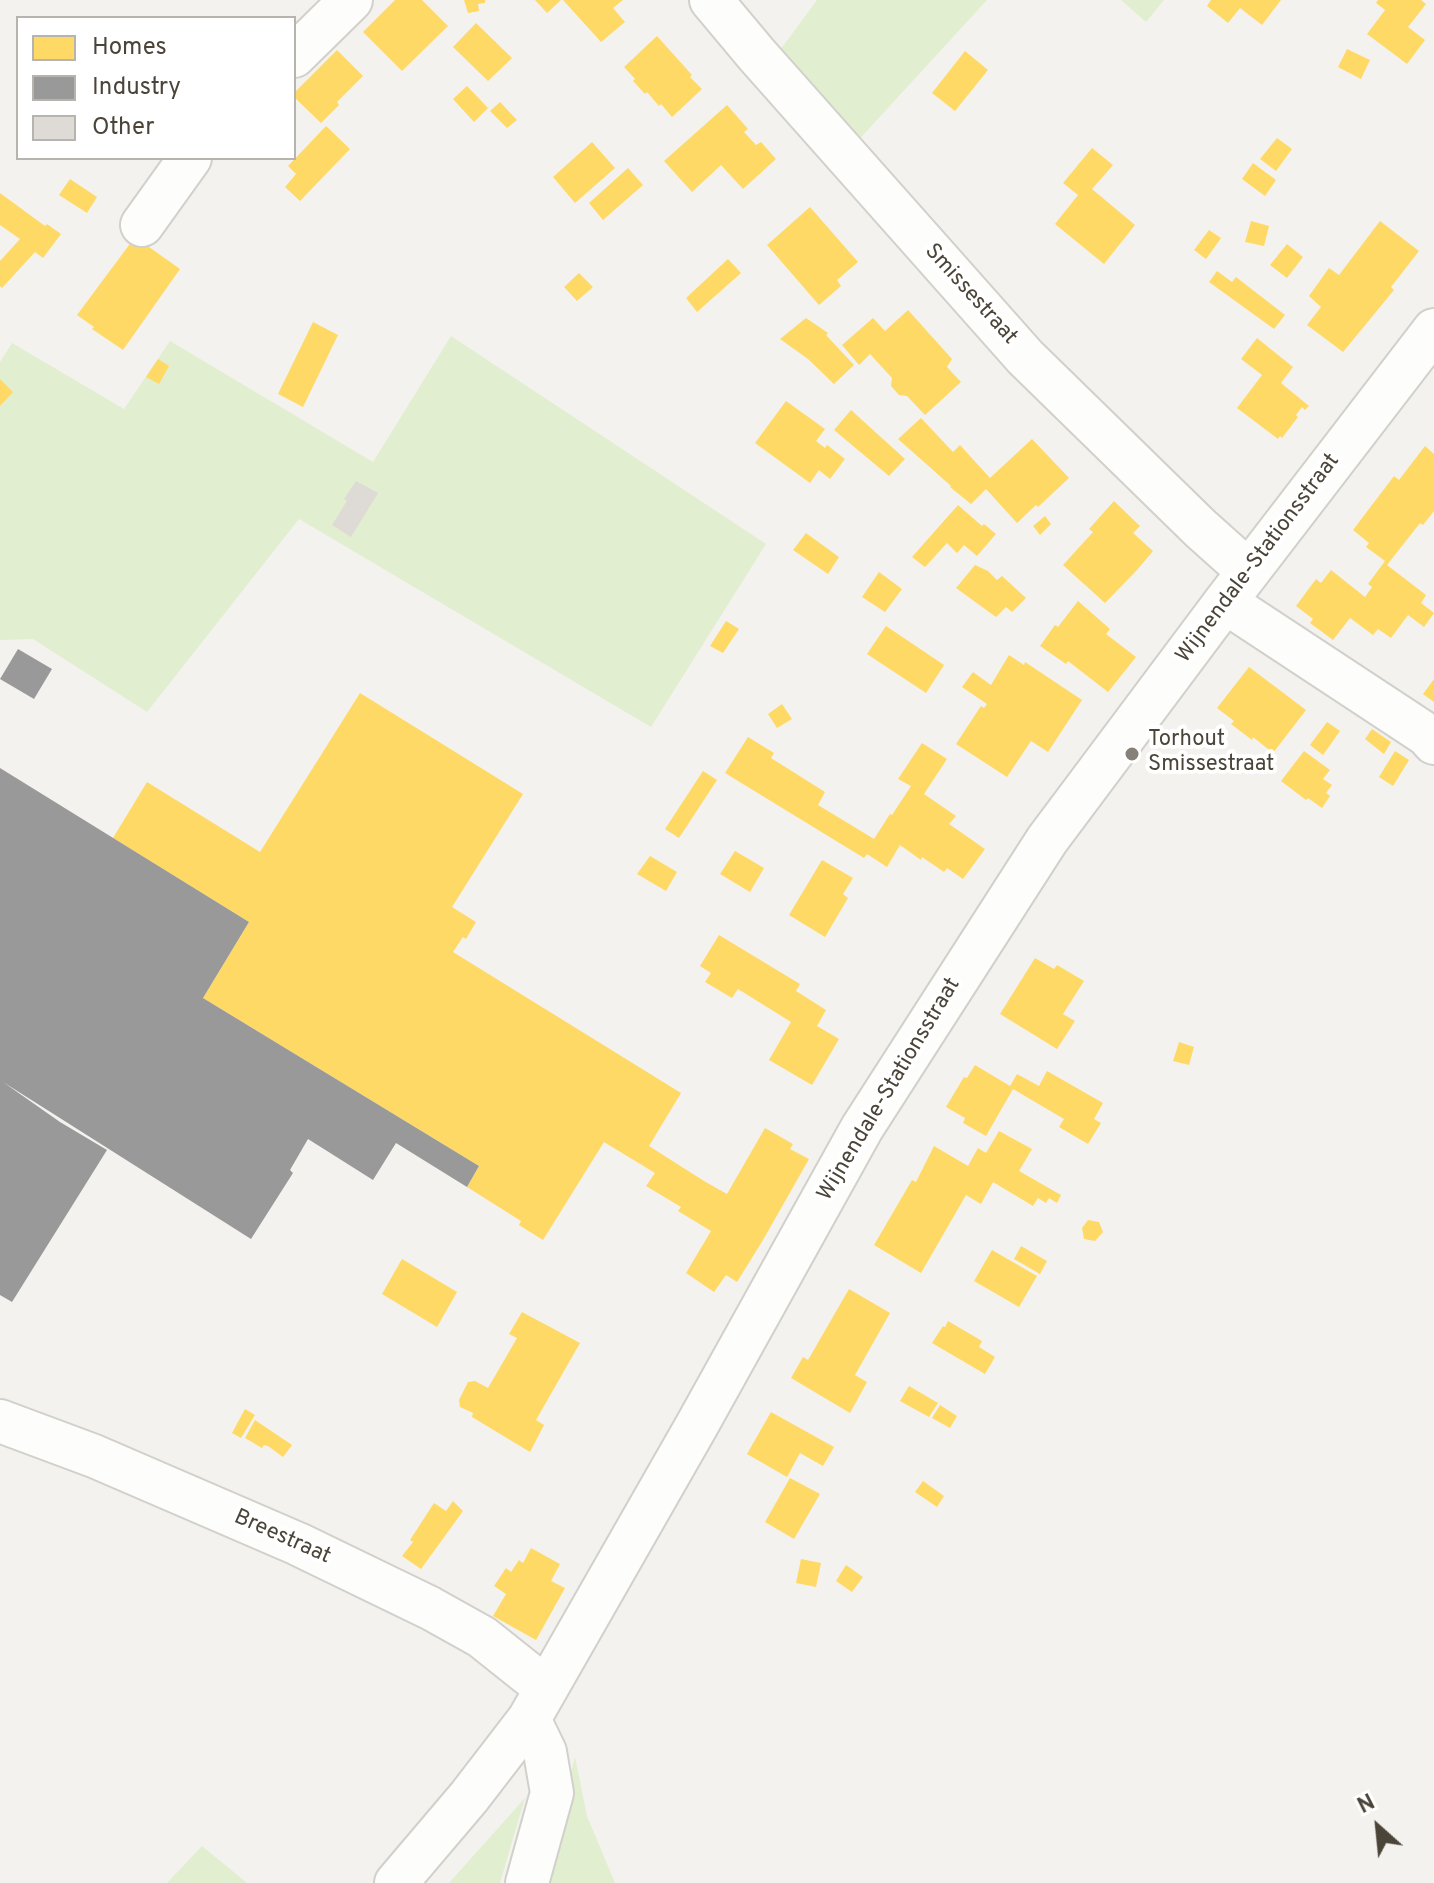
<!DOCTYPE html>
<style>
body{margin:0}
#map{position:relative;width:1434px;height:1883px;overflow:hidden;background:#f4f2ee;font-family:Overpass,sans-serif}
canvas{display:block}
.legend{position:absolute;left:16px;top:16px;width:280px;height:144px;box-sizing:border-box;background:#fff;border:2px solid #b7b4b0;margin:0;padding:10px 14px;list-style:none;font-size:24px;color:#4b4439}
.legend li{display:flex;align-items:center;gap:16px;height:40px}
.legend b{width:40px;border:2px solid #b7b4b0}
.north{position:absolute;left:1338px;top:1787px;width:80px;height:80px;-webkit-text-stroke:6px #fff;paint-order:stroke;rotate:333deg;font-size:22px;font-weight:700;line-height:32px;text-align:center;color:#4b4439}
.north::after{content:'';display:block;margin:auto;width:28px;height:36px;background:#4b4439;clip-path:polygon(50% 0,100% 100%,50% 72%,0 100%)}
</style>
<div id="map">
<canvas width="1434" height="1883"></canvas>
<ul class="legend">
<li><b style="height:22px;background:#ffd966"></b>Homes</li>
<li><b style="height:22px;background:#999"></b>Industry</li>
<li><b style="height:22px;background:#dedbd6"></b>Other</li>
</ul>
<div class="north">N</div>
</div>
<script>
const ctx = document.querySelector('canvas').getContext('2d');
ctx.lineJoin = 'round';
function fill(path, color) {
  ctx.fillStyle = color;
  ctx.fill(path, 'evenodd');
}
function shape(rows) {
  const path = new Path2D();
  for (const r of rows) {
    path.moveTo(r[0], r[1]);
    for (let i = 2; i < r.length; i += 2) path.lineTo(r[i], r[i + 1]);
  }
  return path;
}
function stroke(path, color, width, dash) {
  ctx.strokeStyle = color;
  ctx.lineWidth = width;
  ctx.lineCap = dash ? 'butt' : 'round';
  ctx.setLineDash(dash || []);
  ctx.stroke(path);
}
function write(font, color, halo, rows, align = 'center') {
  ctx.font = font + ' Overpass,sans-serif';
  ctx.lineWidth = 8;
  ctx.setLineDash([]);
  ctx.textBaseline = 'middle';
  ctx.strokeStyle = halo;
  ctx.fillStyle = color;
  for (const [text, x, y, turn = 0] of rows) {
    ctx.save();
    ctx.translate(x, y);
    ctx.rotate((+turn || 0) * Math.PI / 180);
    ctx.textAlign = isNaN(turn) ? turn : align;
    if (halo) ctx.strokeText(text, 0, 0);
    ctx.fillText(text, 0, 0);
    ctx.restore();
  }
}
const green = shape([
 [817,0,987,0,853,146,775,57],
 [1121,0,1164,0,1146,22],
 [451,336,766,544,651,727,299,519,147,712,33,639,0,640,0,362,12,343,124,409,170,341,373,462],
 [575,1757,587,1816,615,1883,542,1883],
 [525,1798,500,1883,449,1883],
 [202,1846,247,1883,167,1883]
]);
const homes = shape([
 [395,0,422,0,448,26,402,71,363,32],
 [464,0,485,0,485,3,478,4,479,11,468,13],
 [535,0,561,0,547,13],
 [563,0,623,0,613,8,625,22,601,42],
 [1211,0,1281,0,1262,25,1240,8,1228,23,1207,6],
 [1378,0,1421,0,1426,4,1408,27,1425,40,1407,64,1367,34,1385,10,1376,3],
 [476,23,512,58,488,81,453,47],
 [657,36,692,75,690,77,702,89,672,117,661,104,659,106,647,92,645,94,633,81,635,79,624,67],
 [1347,49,1370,60,1361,79,1338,67],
 [337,50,363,76,337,102,339,105,321,123,294,97,294,93],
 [965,51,988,70,955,111,932,93],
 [467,86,488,108,474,122,453,99],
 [500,102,517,120,507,128,490,111],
 [727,105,748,129,744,132,756,145,761,142,776,159,743,189,721,165,692,192,664,161],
 [326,126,350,149,300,201,285,187,296,174,288,166],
 [1277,138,1292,149,1276,171,1260,159],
 [592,142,615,168,575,203,553,177],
 [1092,148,1113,165,1092,189,1135,225,1104,264,1055,224,1078,195,1063,183],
 [1253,163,1276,180,1265,196,1242,179],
 [628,168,643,185,603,220,589,203],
 [70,179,97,197,87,213,59,195],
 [0,193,45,226,47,224,61,234,43,258,35,252,2,288,0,286,0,261,20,239,0,225],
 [810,207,858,262,837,280,841,286,819,305,767,245],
 [1251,221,1269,226,1264,246,1245,242],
 [1380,221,1419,251,1391,287,1394,290,1343,352,1307,325,1321,307,1309,296,1329,268,1339,275],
 [1209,230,1221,238,1206,259,1194,250],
 [135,237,180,269,123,350,92,329,94,327,77,315],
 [1287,244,1303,257,1287,278,1270,265],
 [728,259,741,273,697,312,686,298],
 [1217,271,1232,282,1236,277,1285,315,1274,329,1209,282],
 [579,273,593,287,577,301,564,287],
 [908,310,952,359,947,367,961,382,925,415,907,396,899,395,891,386,892,378,870,354,859,365,842,345,873,318,885,331],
 [806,318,828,333,826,335,854,365,834,384,808,359,780,339],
 [313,322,338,335,303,407,278,394],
 [1257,338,1293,367,1281,383,1309,406,1305,410,1302,407,1296,415,1298,417,1282,438,1280,436,1278,439,1237,408,1262,375,1241,359],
 [158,359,169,366,159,384,146,377],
 [0,379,13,392,0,406],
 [786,401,825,429,816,441,825,448,827,445,845,459,830,479,819,470,810,483,755,443],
 [851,410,905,459,889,476,834,430],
 [921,418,953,452,960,445,990,478,1032,439,1069,478,1038,507,1036,505,1017,523,986,489,971,504,950,487,951,486,898,439],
 [1425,446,1434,454,1434,511,1423,525,1420,523,1387,565,1426,595,1421,603,1434,613,1424,627,1408,615,1391,638,1378,629,1373,635,1350,618,1333,640,1310,623,1313,619,1296,606,1316,579,1321,583,1331,570,1365,597,1372,587,1368,584,1385,561,1366,547,1369,543,1353,530,1394,476,1399,480],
 [1114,501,1140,526,1133,533,1153,551,1137,570,1105,603,1063,565,1093,532,1089,529],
 [958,505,982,526,984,524,996,534,977,556,964,545,957,553,947,543,925,567,912,557],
 [1045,516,1051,524,1040,535,1033,526],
 [806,533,839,557,828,574,793,550],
 [975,565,988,571,997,580,1002,576,1026,598,1012,612,1006,607,996,617,956,588],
 [879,572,902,589,885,612,862,597],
 [1078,601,1110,629,1106,634,1136,657,1108,692,1068,661,1066,664,1040,646,1055,625,1058,627],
 [726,621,739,629,723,653,710,646],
 [886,626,944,665,926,693,867,654],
 [1009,655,1024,665,1025,662,1082,700,1048,752,1031,741,1007,777,956,744,981,706,984,708,987,704,962,687,973,672,991,685],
 [1249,667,1306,710,1273,753,1253,737,1252,740,1231,724,1234,721,1217,708],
 [1434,679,1434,702,1423,694],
 [360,693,523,794,452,907,476,922,466,939,463,937,453,952,681,1093,649,1146,704,1181,727,1194,765,1128,793,1144,790,1149,809,1159,763,1240,737,1282,726,1275,714,1292,686,1273,711,1231,678,1211,681,1207,646,1186,655,1173,604,1142,543,1240,519,1225,521,1221,467,1187,479,1166,203,998,249,922,113,838,147,782,260,852],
 [782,704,792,719,777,728,768,714],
 [1327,722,1340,731,1323,755,1310,745],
 [1372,729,1391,742,1384,754,1365,739],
 [748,737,774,753,771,758,825,792,818,805,874,839,890,814,892,815,911,786,898,779,922,743,947,759,924,794,956,816,949,824,985,849,963,879,947,868,944,872,922,857,921,860,900,845,887,867,867,854,864,858,725,773],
 [1304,751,1330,770,1323,779,1332,785,1326,793,1330,796,1322,808,1308,798,1306,800,1281,781],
 [1395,751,1409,760,1393,786,1379,777],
 [703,771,717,780,679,838,665,829],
 [735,851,764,868,750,892,720,874],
 [650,856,677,872,666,891,637,874],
 [822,860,853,878,843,894,848,898,825,937,789,915],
 [719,935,800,984,796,991,826,1010,817,1026,839,1039,812,1085,769,1060,791,1022,738,989,732,998,705,982,711,973,700,966],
 [1035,958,1054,969,1057,965,1084,981,1063,1014,1075,1021,1057,1049,1000,1014],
 [1179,1042,1194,1047,1189,1065,1173,1061],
 [975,1065,1010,1086,1017,1074,1039,1086,1047,1071,1103,1103,1094,1119,1101,1123,1088,1144,1059,1127,1064,1119,1013,1089,986,1136,963,1123,965,1118,946,1107,964,1077,967,1078],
 [999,1131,1032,1149,1019,1171,1061,1195,1057,1203,1049,1198,1046,1203,1038,1198,1033,1206,993,1182,981,1204,966,1195,921,1273,874,1245,912,1180,916,1182,934,1146,968,1166,978,1148,986,1153],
 [1088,1220,1099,1222,1103,1232,1095,1241,1084,1239,1082,1228],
 [1021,1246,1047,1261,1040,1274,1014,1259],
 [992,1250,1037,1276,1019,1307,974,1281],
 [402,1259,457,1292,437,1327,382,1294],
 [849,1289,890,1313,855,1375,867,1382,850,1413,791,1378,803,1357,808,1360],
 [522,1312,580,1343,536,1420,544,1425,530,1452,472,1417,473,1413,460,1407,459,1400,468,1382,475,1381,488,1388,517,1338,509,1334],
 [948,1321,982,1341,979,1347,995,1357,985,1374,932,1343,943,1326,945,1327],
 [909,1386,938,1403,929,1417,900,1401],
 [940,1405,957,1416,950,1428,932,1418],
 [245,1409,255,1415,241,1438,232,1433],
 [771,1412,834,1447,823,1466,800,1453,787,1477,747,1454],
 [255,1420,292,1445,283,1457,268,1446,264,1445,262,1448,245,1438],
 [790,1478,820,1494,794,1539,765,1522],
 [923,1481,944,1496,937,1507,915,1492],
 [453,1501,463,1511,421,1569,402,1556,413,1542,410,1540,434,1503,446,1511],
 [531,1548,560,1564,551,1581,565,1588,536,1640,493,1616,506,1594,494,1586,506,1568,511,1572,519,1560,523,1563],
 [801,1559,821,1563,816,1587,796,1583],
 [846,1565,863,1577,852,1592,836,1581]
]);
const industry = shape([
 [18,649,52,669,34,699,0,679],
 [0,768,249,922,203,998,479,1166,467,1187,396,1143,373,1180,308,1139,290,1170,293,1173,251,1239,3,1082,60,1122,107,1150,12,1302,0,1295]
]);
const building = shape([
 [356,481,378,493,351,537,332,525,347,501,344,499]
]);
const minor = shape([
 [711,0,757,55,1025,357,1200,528,1248,571],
 [294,56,351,0],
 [142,225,190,158],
 [1225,602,1427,735,1434,743],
 [0,1421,94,1456,298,1544,430,1608,482,1637,546,1688],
 [396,1883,469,1797,529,1719,697,1425,862,1128,1047,840,1225,602,1434,330],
 [527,1883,552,1793,545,1752,529,1719]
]);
const markers = [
 [1132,754,8,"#868178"]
];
const streetNames = [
 ["Smissestraat",970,295,48],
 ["Wijnendale-Stationsstraat",1259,559,-53],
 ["Wijnendale-Stationsstraat",890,1090,-59],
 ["Breestraat",282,1538,24]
];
const poiNames = [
 ["Torhout",1148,741],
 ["Smissestraat",1148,766]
];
fill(green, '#e1eecf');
fill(homes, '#ffd966');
fill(industry, '#999');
fill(building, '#dedbd6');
stroke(minor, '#d2d0cb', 46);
stroke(minor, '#fdfdfc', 42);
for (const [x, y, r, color] of markers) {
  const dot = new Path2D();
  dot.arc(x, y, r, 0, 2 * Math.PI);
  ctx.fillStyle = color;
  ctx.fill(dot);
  stroke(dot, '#fff', 3);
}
write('22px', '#4b4439', '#fff', streetNames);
write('22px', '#4b4439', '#fff', poiNames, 'left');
</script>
